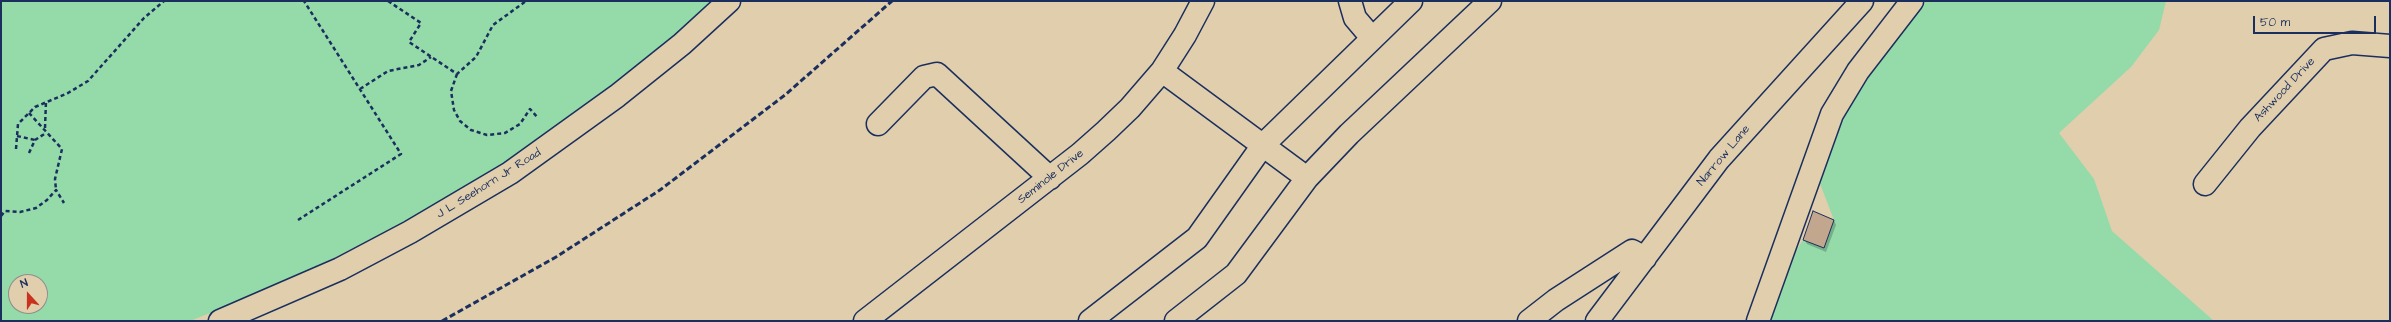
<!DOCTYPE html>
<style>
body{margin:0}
#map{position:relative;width:2391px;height:322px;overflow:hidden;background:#e0ceac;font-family:"Architects Daughter",sans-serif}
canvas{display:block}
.frame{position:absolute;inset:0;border:2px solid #1b2f5e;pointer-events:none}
.north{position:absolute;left:8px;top:274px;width:40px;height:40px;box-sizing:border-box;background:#e0ceac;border:1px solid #918e8d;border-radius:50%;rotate:339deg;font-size:11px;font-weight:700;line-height:16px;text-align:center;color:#1b2f5e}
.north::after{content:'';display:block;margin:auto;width:14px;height:18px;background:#c8321e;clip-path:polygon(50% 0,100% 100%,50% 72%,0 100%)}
.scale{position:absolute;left:2253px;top:16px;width:123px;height:18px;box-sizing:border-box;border:2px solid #1b2f5e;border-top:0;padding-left:5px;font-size:12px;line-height:14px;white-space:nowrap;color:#1b2f5e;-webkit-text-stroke:3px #e0ceac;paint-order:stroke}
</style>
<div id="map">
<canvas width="2391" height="322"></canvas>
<div class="frame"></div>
<div class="north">N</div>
<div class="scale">50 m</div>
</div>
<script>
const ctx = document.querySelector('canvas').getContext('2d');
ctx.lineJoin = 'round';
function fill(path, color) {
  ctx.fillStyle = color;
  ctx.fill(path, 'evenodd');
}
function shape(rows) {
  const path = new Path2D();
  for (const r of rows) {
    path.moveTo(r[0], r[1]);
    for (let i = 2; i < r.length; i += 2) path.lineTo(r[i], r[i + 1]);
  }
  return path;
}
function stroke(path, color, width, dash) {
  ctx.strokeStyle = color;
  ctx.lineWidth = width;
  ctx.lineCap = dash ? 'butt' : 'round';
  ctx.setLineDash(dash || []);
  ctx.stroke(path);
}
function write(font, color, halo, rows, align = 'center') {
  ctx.font = font + ' "Architects Daughter",sans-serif';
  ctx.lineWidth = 3.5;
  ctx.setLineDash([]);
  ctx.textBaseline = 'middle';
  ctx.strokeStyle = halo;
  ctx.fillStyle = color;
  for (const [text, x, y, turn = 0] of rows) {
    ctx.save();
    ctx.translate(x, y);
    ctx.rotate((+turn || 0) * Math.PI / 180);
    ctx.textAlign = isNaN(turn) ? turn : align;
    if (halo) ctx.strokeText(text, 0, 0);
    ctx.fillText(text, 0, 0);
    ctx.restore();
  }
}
const green = shape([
 [1,1,714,1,635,69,569,119,493,171,447,199,338,256,278,286,190,321,1,321],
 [16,282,40,282,40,306,16,306],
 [1913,1,2166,1,2159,30,2131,67,2059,133,2094,179,2112,231,2214,321,1750,321,1803,240,1824,247,1834,220,1819,181,1829,132]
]);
const shadow = shape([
 [1834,220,1836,225,1826,252,1807,244,1804,239]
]);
const building = shape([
 [1813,211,1834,220,1824,248,1803,240,1813,211]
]);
const path = shape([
 [388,1,421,23,409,42,457,74,476,57,493,25,526,1],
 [457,74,451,91,454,110,460,121,471,130,487,135,505,133,520,124,530,109,538,118],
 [360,89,388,71,419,65,431,57],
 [29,113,62,149,55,179,56,190],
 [45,128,46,101],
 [17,136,35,140],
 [16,149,18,124,35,107,68,93,88,81,144,18,164,1],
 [29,153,35,140,46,133],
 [1,216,5,211,20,212,36,208,47,200,56,190,64,203],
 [298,220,401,154,304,1]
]);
const minor = shape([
 [1350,1,1355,18,1372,38],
 [1162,71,1307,178,1236,274,1176,321],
 [878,124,924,77,937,74,1050,178],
 [1307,178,1349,134,1490,1],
 [2205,184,2250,128,2324,49,2352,43,2390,46],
 [220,321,340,269,410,232,510,173,617,96,682,44,729,1],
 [865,321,1080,154,1106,131,1130,108,1162,71,1185,35,1203,1],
 [1090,321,1197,238,1263,145,1411,1],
 [1529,321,1556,300,1632,251,1645,258],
 [1597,321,1719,159,1862,1],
 [1758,321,1832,114,1858,71,1912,1]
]);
const rail = shape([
 [442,321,556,257,660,190,785,95,892,1]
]);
const streetNames = [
 ["Ashwood Drive",2285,90,-47],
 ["Narrow Lane",1724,156,-50],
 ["Seminole Drive",1051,177,-38],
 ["J L Seehorn Jr Road",489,184,-32]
];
fill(green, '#94dba9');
fill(shadow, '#0003');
fill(building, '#c2a68d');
stroke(building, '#1b2f5e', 1);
stroke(minor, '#1b2f5e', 25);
stroke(path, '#1b2f5e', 2.5, [4, 3]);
stroke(minor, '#e0ceac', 22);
stroke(rail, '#1b2f5e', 3, [6, 3]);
write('12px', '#1b2f5e', '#e0ceac', streetNames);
</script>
